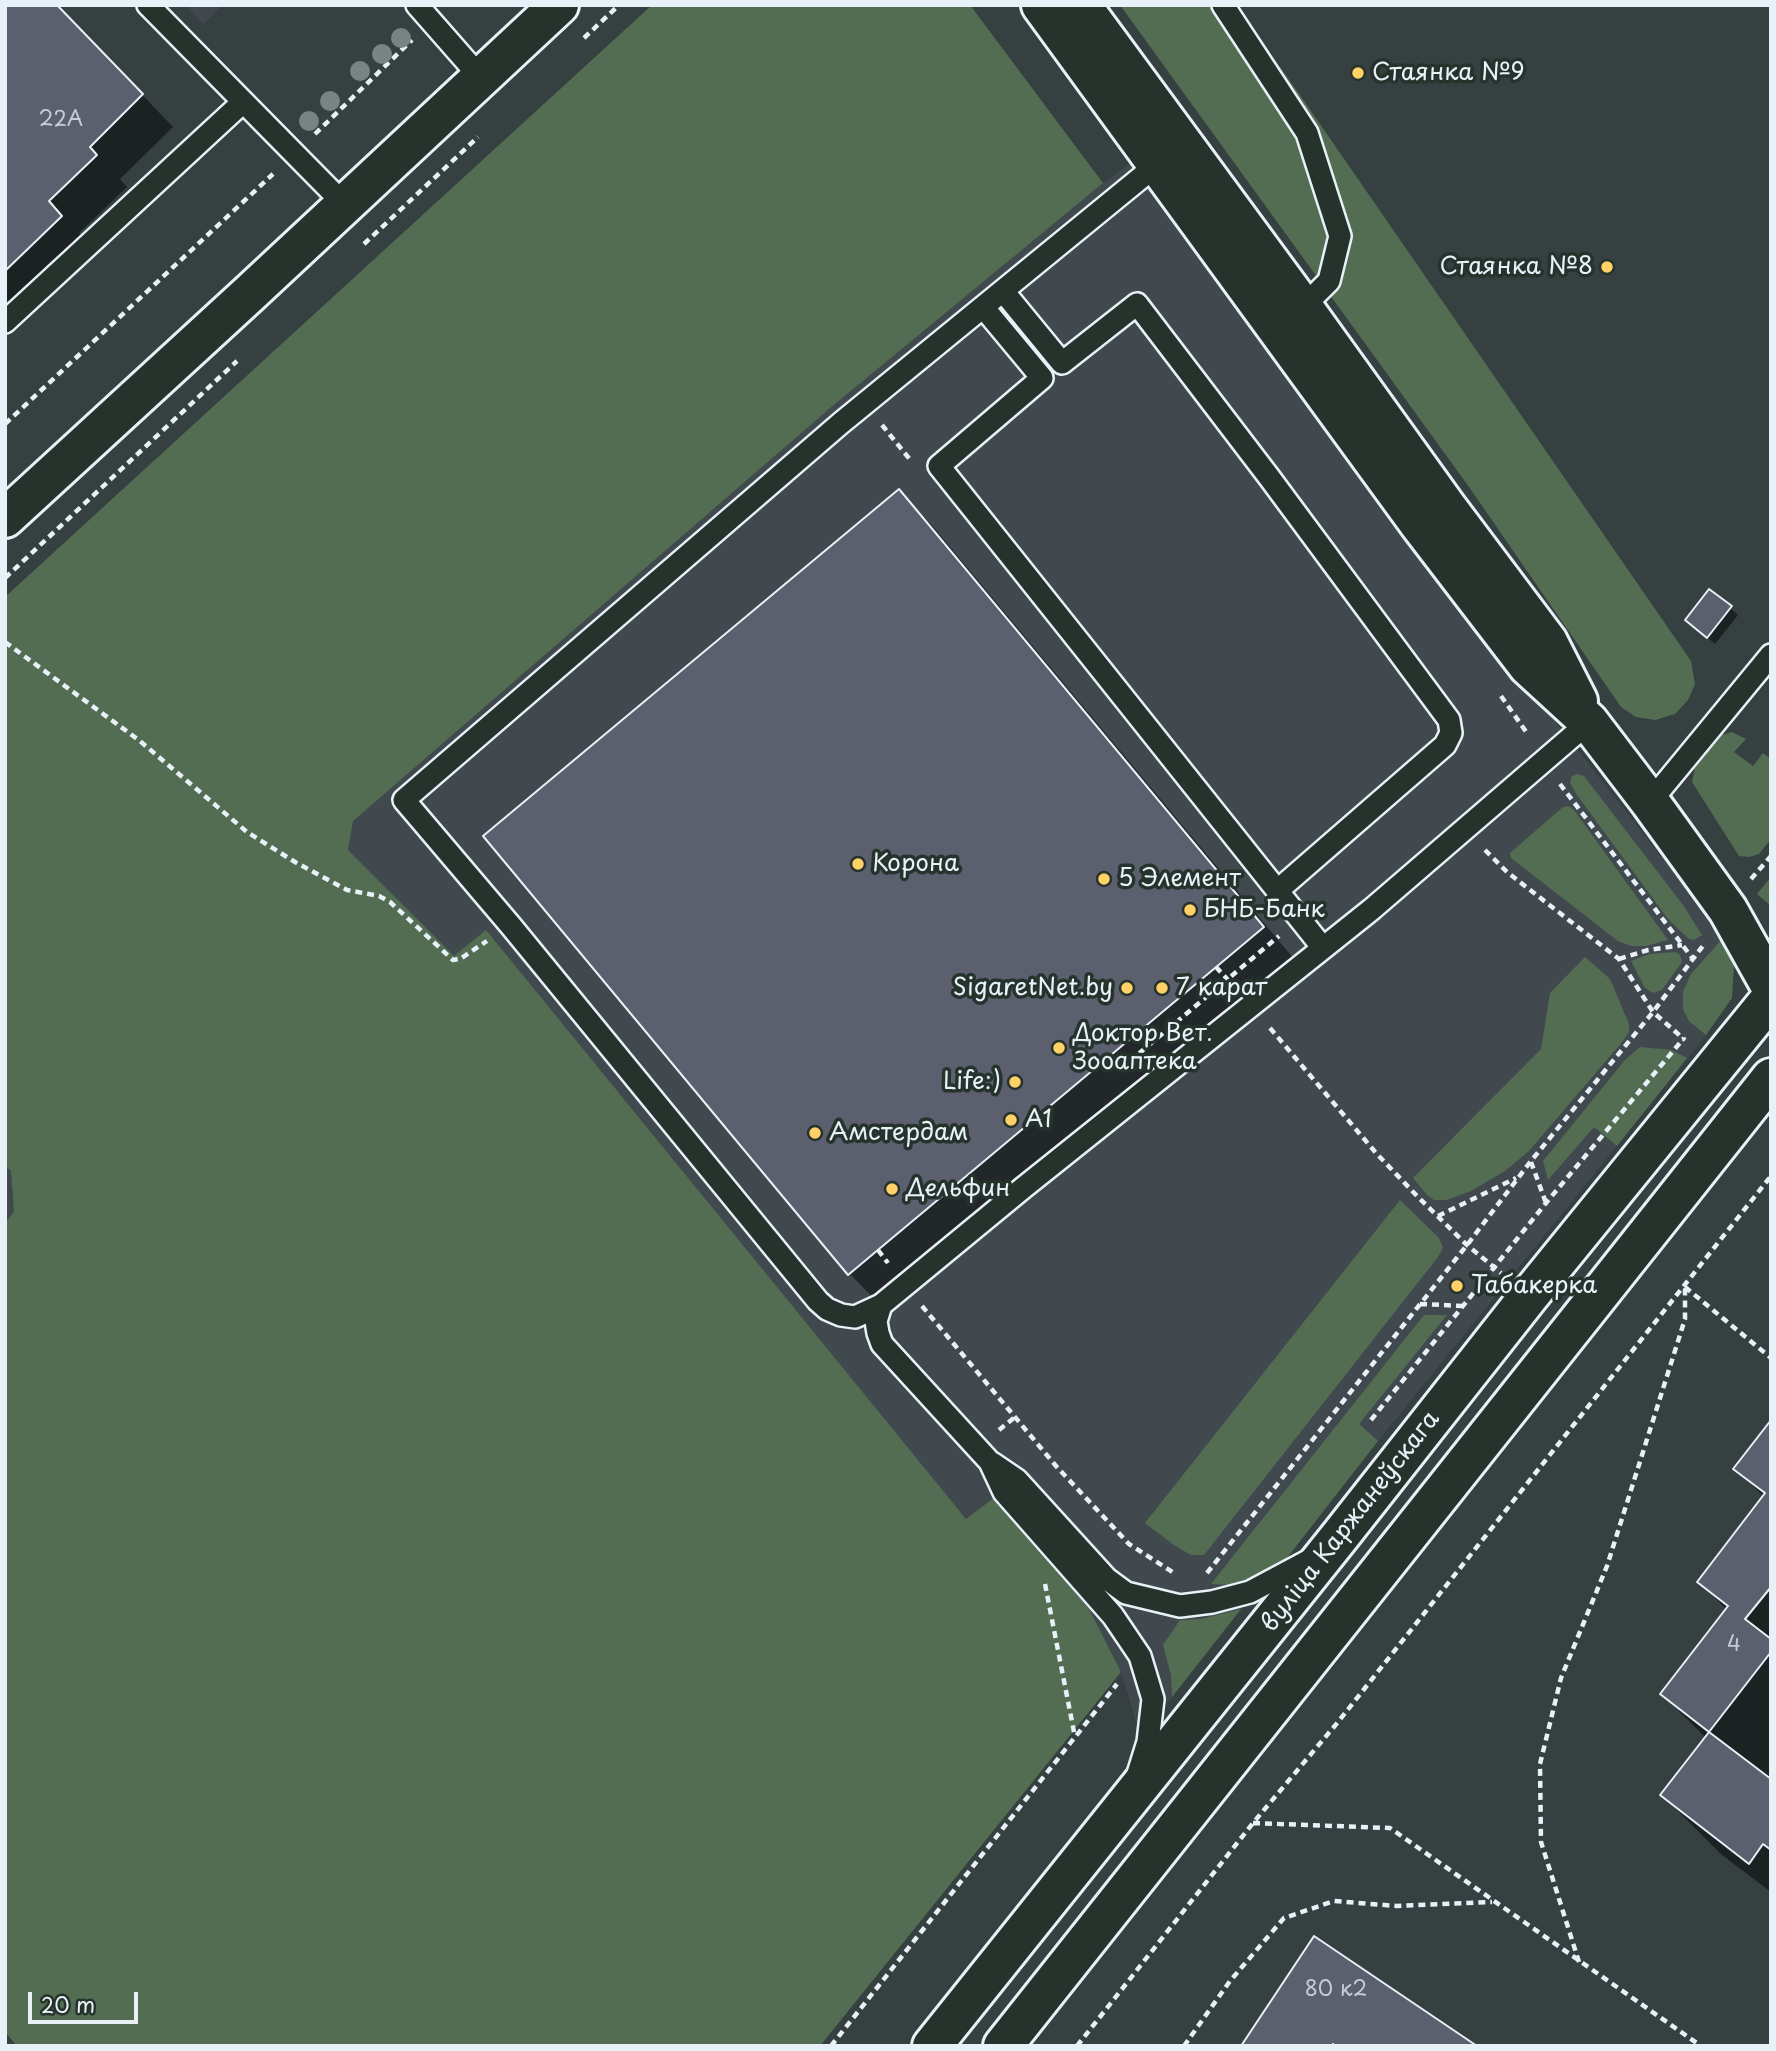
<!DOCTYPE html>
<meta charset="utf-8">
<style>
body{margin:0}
#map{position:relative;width:1776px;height:2051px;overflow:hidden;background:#364040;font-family:"Playpen Sans",sans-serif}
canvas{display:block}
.frame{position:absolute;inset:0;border:7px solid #e8f1f8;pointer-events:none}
.scale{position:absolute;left:28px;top:1992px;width:110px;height:32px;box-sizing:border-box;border:4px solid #e8f1f8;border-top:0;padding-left:9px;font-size:21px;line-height:24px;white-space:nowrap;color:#e8f1f8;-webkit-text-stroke:5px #26332d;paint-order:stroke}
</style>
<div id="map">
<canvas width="1776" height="2051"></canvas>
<div class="frame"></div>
<div class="scale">20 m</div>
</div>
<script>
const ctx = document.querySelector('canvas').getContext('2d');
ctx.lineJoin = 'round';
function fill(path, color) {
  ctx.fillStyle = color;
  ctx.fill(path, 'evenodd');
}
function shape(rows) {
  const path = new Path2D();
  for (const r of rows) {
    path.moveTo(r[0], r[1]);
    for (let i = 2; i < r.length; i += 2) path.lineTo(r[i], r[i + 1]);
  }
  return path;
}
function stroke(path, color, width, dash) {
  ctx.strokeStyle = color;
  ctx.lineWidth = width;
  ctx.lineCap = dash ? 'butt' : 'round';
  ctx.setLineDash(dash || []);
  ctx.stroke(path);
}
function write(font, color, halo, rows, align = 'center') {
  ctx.font = font + ' "Playpen Sans",sans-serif';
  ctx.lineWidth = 7;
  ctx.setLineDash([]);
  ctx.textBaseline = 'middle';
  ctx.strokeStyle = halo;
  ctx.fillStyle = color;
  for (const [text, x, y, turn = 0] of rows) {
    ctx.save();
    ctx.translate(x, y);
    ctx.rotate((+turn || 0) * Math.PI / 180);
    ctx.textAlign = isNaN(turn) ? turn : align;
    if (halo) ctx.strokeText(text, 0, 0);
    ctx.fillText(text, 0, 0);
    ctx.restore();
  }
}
const built = shape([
 [185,5,223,5,203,24],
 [1140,156,1410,536,1717,928,1734,963,1732,998,1701,1042,1378,1441,1265,1586,1241,1609,1172,1697,1140,1734,1121,1672,995,1498,967,1519,453,957,348,850,353,821,829,409,1103,183],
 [5,1166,11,1171,14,1213,5,1223]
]);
const green = shape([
 [652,5,970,5,1103,183,829,409,353,821,348,850,454,956,486,930,966,1519,995,1497,1089,1609,1121,1672,820,2046,17,2046,5,2032,5,1223,14,1212,11,1171,5,1166,5,597],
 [1120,5,1236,5,1302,98,1691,661,1695,684,1688,700,1675,714,1655,720,1636,717,1621,707,1469,487],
 [1732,732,1746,739,1734,752,1753,766,1763,753,1771,759,1771,839,1759,854,1749,857,1739,856,1692,782,1695,768,1722,735],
 [1577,774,1584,776,1683,905,1702,935,1694,940,1689,939,1668,919,1577,795,1570,783,1572,776],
 [1568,806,1574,810,1668,940,1646,946,1631,946,1618,941,1511,858,1510,853,1563,807],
 [1771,877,1771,906,1757,894],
 [1722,939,1734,963,1732,998,1706,1035,1689,1021,1683,1009,1683,992,1691,974],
 [1676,952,1680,955,1682,962,1662,990,1653,993,1645,988,1631,961,1649,954],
 [1585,957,1610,979,1629,1024,1629,1032,1623,1041,1529,1151,1505,1171,1471,1191,1446,1200,1434,1200,1427,1195,1413,1178,1541,1049,1550,993],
 [1640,1047,1671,1050,1687,1058,1617,1146,1594,1127,1548,1180,1543,1161,1625,1060],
 [1400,1200,1439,1238,1443,1248,1438,1257,1204,1555,1191,1555,1174,1545,1145,1523],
 [1424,1315,1447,1315,1359,1424,1378,1441,1283,1563,1248,1581,1230,1585,1211,1584],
 [1241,1609,1172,1697,1171,1675,1163,1645,1180,1620,1201,1619]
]);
const shadow = shape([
 [5,5,56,5,173,127,120,179,127,187,79,233,92,249,5,332],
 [898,492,930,523,1294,959,880,1305,849,1273],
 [1730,608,1738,615,1715,644,1695,627],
 [1771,1422,1771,1892,1722,1855,1662,1795,1706,1738,1662,1694,1727,1610,1699,1581,1764,1497,1735,1468]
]);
const building = shape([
 [5,5,57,5,143,94,90,147,97,155,49,201,62,216,5,271,5,5],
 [899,489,1264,927,848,1275,483,836,899,489],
 [1709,589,1732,606,1707,638,1685,620,1709,589],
 [1771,1420,1771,1587,1745,1619,1771,1639,1771,1652,1709,1732,1771,1779,1771,1850,1763,1844,1749,1864,1660,1795,1709,1732,1660,1694,1728,1606,1697,1582,1765,1493,1733,1469,1771,1420],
 [1314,1936,1477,2046,1335,2046,1333,2044,1332,2046,1241,2046,1314,1936]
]);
const path = shape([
 [584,38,619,5],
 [315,134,412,40],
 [364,244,478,137],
 [5,424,273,174],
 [882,425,912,462],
 [5,578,237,361],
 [5,642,140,741,247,832,295,862,347,890,379,896,390,902,453,960,460,959,487,941],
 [1501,696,1527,733],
 [1560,784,1693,959],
 [1485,850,1507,872,1619,959,1653,1012,1685,1040],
 [1751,879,1771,856],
 [1619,959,1648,950,1682,945],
 [1216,967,1228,980],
 [1270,1028,1376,1153,1418,1197,1467,1245,1501,1273],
 [1130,1061,1279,936],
 [1531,1162,1546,1203],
 [1438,1216,1516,1178],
 [878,1250,888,1263],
 [1685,1287,1771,1358],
 [1420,1304,1464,1306],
 [922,1306,1056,1466,1129,1544,1174,1573],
 [1371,1420,1546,1203,1684,1038],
 [999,1430,1015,1417],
 [1207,1573,1467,1245,1531,1161,1653,1012,1705,943],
 [1045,1584,1075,1737],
 [1253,1823,1390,1828,1701,2046],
 [1579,1962,1541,1842,1540,1764,1561,1678,1607,1566,1685,1319,1685,1287],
 [831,2046,1117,1684],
 [1077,2046,1253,1823,1338,1722,1771,1176],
 [1184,2046,1230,1981,1284,1918,1334,1901,1397,1906,1492,1902]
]);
const lane = shape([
 [148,5,345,205],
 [417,5,481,78],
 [1223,5,1307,133,1340,236,1329,281,1303,307],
 [1165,158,841,423,404,800,511,926,818,1301,827,1309,841,1315,855,1317,881,1305,1023,1188,1372,909,1589,722],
 [1003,291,1062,363,1137,304,1269,477,1449,720,1451,733,1445,745,1277,891],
 [983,307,1042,378,939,466,1323,948],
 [5,322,243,102],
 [1650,802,1771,655],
 [881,1305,876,1321,878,1333,882,1344,990,1462,1004,1492,1113,1616,1140,1656,1153,1699,1148,1742,1138,1774],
 [992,1463,1017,1480,1107,1579,1126,1593,1180,1606,1212,1602,1250,1592,1308,1561]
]);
const secondary = shape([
 [1041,5,1420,525,1528,666,1589,722,1650,802,1728,910,1771,987],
 [1081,5,1303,307,1446,506,1548,642,1578,701],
 [5,518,249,294,559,5],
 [932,2046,1340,1536,1529,1296,1771,998],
 [1003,2046,1771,1078]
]);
const trees = [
 [401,38],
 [382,54],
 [360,71],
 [330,101],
 [309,121]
];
const markers = [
 [1358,73,7,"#ffd166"],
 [1607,267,7,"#ffd166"],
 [858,864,7,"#ffd166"],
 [1104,879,7,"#ffd166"],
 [1190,910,7,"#ffd166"],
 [1127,988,7,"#ffd166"],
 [1162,988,7,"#ffd166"],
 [1059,1048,7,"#ffd166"],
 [1015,1082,7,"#ffd166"],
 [1011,1120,7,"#ffd166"],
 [815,1133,7,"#ffd166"],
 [892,1189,7,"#ffd166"],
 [1457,1286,7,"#ffd166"]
];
const numberNames = [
 ["22А",61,120],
 ["4",1734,1645],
 ["80 к2",1336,1990]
];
const poiNames = [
 ["Стаянка №9",1372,73],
 ["Стаянка №8",1593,267,"right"],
 ["Корона",872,864],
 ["5 Элемент",1118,879],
 ["БНБ-Банк",1204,910],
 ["SigaretNet.by",1113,988,"right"],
 ["7 карат",1176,988],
 ["Доктор Вет.",1073,1034],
 ["Зооаптека",1073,1062],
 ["Life:)",1001,1082,"right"],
 ["A1",1025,1120],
 ["Амстердам",829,1133],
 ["Дельфин",906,1189],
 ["Табакерка",1471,1286]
];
const streetNames = [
 ["вуліца Каржанеўскага",1351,1522,-52]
];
fill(built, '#41494e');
fill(green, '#536d53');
fill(shadow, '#0007');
fill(building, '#5c5f6d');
stroke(building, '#e8f1f8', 2);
stroke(lane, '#e8f1f8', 26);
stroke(secondary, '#e8f1f8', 44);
stroke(path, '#e8f1f8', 4.5, [7, 5]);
stroke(lane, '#26332d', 21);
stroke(secondary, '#26332d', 38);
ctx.fillStyle = '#778481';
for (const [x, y] of trees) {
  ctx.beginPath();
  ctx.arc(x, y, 10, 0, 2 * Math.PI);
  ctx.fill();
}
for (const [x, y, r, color] of markers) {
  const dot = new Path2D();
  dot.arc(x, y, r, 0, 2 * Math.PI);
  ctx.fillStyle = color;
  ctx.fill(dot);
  stroke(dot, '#26332d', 2.5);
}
write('21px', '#c5ccd5', null, numberNames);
write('24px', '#e8f1f8', '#26332d', poiNames, 'left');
write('24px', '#e8f1f8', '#26332d', streetNames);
</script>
